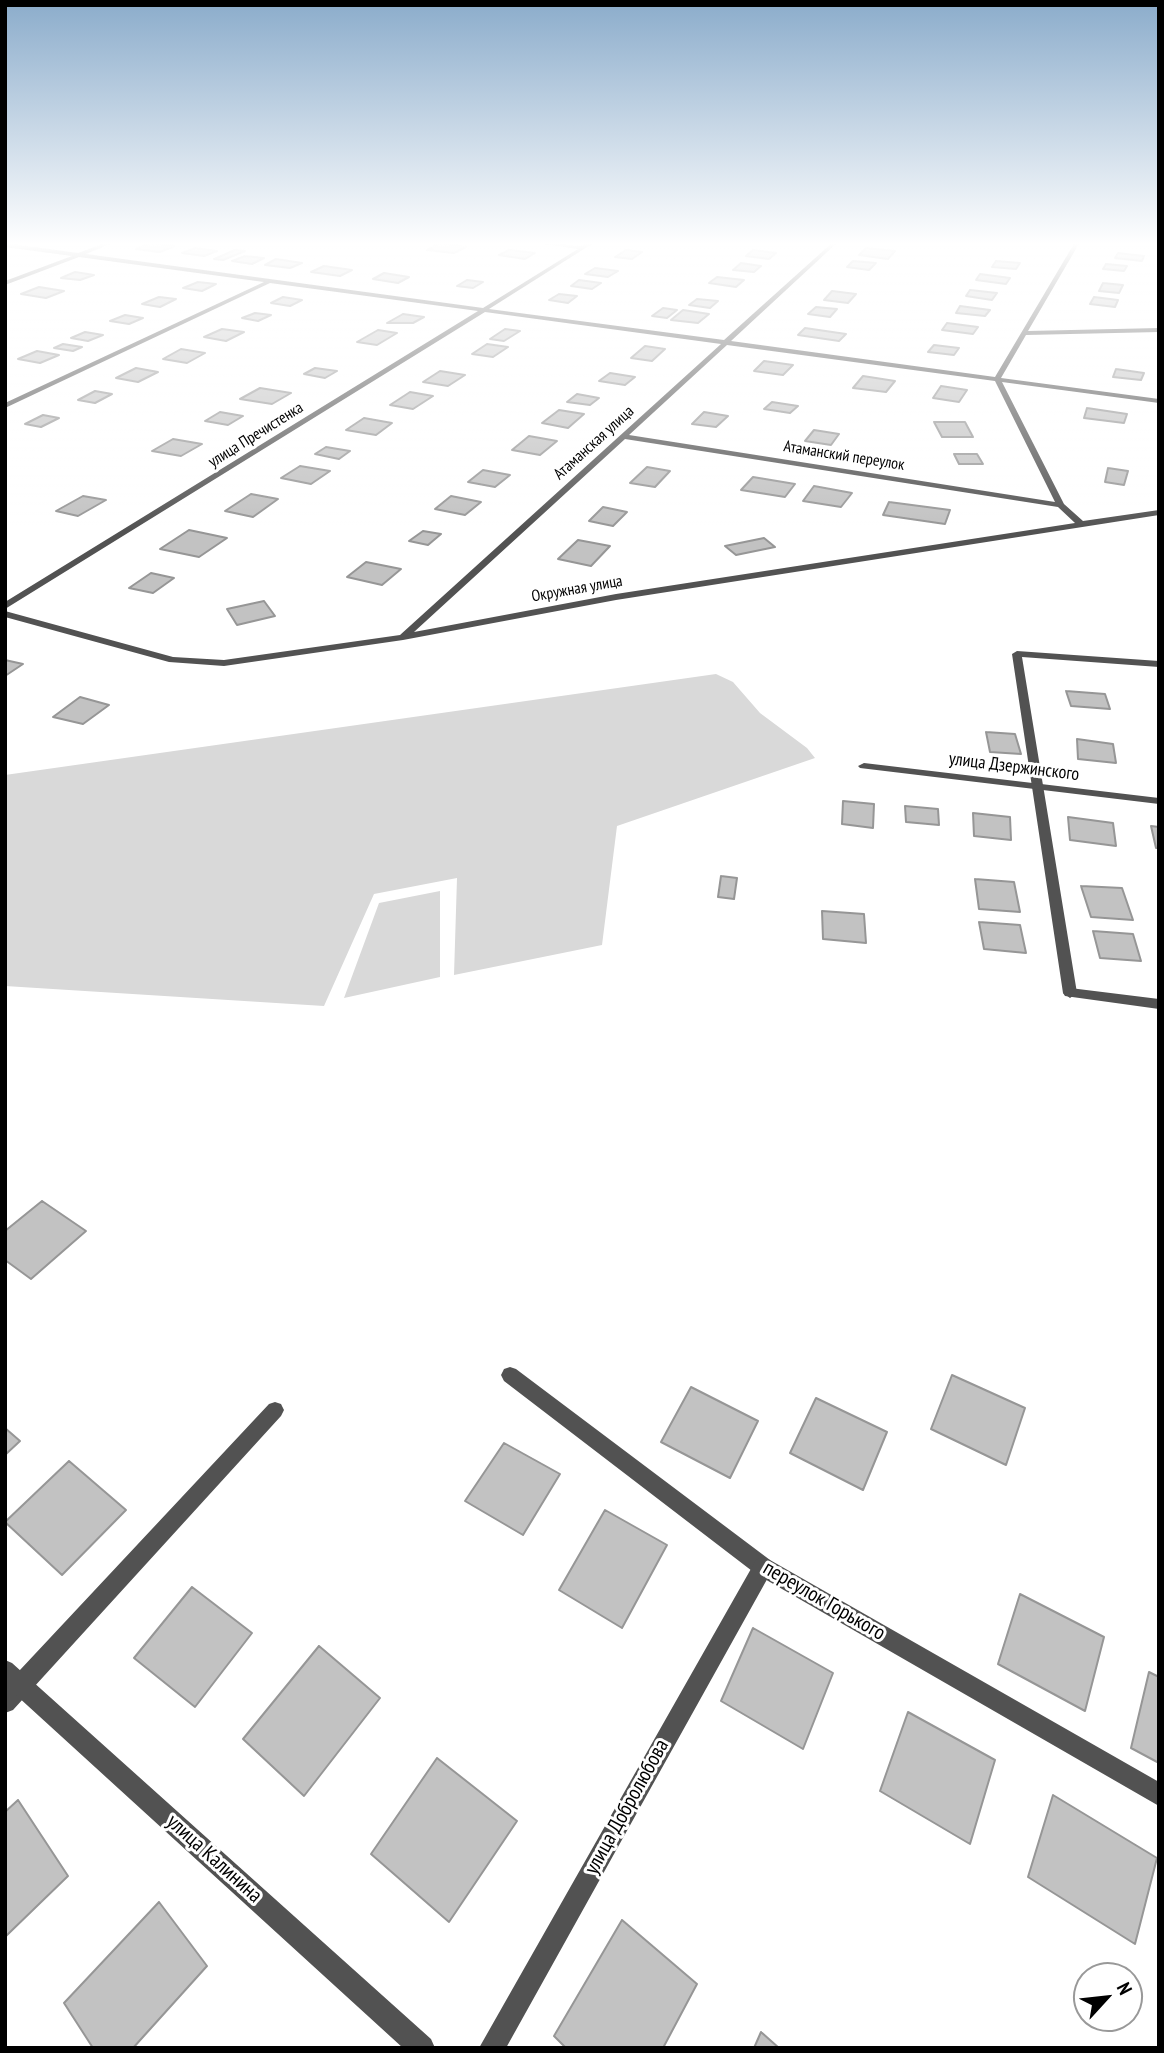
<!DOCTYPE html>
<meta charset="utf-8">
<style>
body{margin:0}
#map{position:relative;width:1164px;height:2053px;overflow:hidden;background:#fff;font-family:"PT Sans Narrow",sans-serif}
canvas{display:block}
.frame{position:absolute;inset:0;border:7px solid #000;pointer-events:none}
.north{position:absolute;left:1073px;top:1962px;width:70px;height:70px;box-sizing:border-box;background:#fff;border:2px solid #999;border-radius:50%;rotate:63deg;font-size:19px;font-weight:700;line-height:28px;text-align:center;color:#000}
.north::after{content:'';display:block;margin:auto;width:24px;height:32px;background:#000;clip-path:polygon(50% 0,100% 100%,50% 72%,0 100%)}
</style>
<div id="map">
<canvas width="1164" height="2053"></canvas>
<div class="frame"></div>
<div class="north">N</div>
</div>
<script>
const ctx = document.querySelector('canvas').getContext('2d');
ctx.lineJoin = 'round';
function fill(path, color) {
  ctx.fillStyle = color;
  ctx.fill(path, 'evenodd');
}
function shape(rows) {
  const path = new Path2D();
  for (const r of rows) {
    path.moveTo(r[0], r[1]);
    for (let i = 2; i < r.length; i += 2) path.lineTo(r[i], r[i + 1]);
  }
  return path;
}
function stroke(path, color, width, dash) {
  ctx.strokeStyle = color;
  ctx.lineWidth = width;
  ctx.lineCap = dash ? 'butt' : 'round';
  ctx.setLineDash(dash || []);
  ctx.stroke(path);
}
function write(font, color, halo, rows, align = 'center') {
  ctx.font = font + ' "PT Sans Narrow",sans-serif';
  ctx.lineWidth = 6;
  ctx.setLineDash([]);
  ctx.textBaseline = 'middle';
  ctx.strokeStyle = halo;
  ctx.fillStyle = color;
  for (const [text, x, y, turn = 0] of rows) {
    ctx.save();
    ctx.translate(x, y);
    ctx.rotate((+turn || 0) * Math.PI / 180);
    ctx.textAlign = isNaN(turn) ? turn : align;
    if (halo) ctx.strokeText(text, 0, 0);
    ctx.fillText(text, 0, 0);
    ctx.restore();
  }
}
const green = shape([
 [716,674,733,682,760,713,807,748,815,758,617,826,602,945,454,975,457,878,374,894,324,1006,5,986,5,775],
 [440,891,440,977,344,998,379,903]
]);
const building = shape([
 [151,243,174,246,160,252,136,249,151,243],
 [440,243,466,247,454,253,427,250,440,243],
 [195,248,217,251,204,256,182,253,195,248],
 [866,248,895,251,888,259,859,255,866,248],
 [235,250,245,251,223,260,214,259,235,250],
 [509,250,535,253,525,259,499,255,509,250],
 [626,250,642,252,632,259,615,257,626,250],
 [753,250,776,253,769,259,746,256,753,250],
 [1118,253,1144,256,1142,261,1115,258,1118,253],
 [245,256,264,258,252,264,232,261,245,256],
 [276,259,302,263,290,268,265,265,276,259],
 [853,261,876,263,869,270,847,267,853,261],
 [996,261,1020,263,1016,269,992,267,996,261],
 [741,263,761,266,754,272,733,270,741,263],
 [1106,264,1127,266,1124,271,1103,269,1106,264],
 [324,266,352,270,340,276,311,272,324,266],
 [595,268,618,271,608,277,585,274,595,268],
 [75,272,94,275,80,280,61,278,75,272],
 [384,273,409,277,398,283,373,279,384,273],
 [980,274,1010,278,1006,284,976,280,980,274],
 [717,277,744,280,736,287,709,283,717,277],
 [467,280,483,282,473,288,457,286,467,280],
 [579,280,601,283,592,289,571,286,579,280],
 [198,282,216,284,202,291,183,288,198,282],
 [1103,283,1123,285,1119,293,1099,291,1103,283],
 [39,287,64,291,46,298,21,294,39,287],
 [970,290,997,293,992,300,966,296,970,290],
 [832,291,856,294,848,303,824,300,832,291],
 [559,294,577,296,568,303,549,300,559,294],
 [159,297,176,299,160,307,142,304,159,297],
 [283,297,302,300,290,306,271,303,283,297],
 [1094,297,1118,300,1115,307,1090,304,1094,297],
 [697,299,718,301,710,308,689,305,697,299],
 [960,306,990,310,985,316,956,313,960,306],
 [816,307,837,309,830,317,808,314,816,307],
 [663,308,677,310,667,318,652,316,663,308],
 [683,310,709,314,698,323,671,320,683,310],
 [255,313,271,315,258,321,242,318,255,313],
 [403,314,424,317,413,323,387,323,403,314],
 [125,315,143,318,129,324,110,321,125,315],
 [947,323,978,327,973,334,942,330,947,323],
 [805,328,846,334,839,341,798,335,805,328],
 [222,329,244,332,226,341,204,337,222,329],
 [505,329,520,331,504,341,490,339,505,329],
 [378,330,397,333,377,345,357,342,378,330],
 [85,332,103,335,88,341,71,338,85,332],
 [63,344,82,347,73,351,54,348,63,344],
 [487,344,508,347,493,357,472,354,487,344],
 [934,345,959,348,954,355,928,352,934,345],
 [645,346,665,349,652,361,631,358,645,346],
 [181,349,205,353,187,363,163,359,181,349],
 [37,351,59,355,40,363,18,359,37,351],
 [764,361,793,365,783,375,754,371,764,361],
 [136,368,158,372,138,382,116,378,136,368],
 [315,368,337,371,325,378,304,374,315,368],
 [1116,369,1144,373,1141,380,1113,377,1116,369],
 [440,371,465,375,448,386,423,382,440,371],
 [610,373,635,377,625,385,599,381,610,373],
 [863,376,895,381,886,392,853,388,863,376],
 [941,386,967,390,959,402,933,398,941,386],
 [260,388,291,393,272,404,240,399,260,388],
 [95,391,112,394,95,403,78,400,95,391],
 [410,392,433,396,413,409,390,405,410,392],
 [577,394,599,398,590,405,567,402,577,394],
 [772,402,798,406,790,413,764,409,772,402],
 [1087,408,1127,414,1124,423,1084,418,1087,408],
 [559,410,584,414,568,428,542,423,559,410],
 [220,412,243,416,228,425,205,421,220,412],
 [704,412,728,416,716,427,692,424,704,412],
 [43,415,59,418,41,427,25,424,43,415],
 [364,418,392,423,376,435,346,430,364,418],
 [934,422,965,422,973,437,942,437,934,422],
 [814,430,839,434,831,445,805,441,814,430],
 [529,436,557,441,540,455,512,450,529,436],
 [173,439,202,444,181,456,152,451,173,439],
 [326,447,350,451,339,459,315,454,326,447],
 [954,454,977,454,983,464,959,464,954,454],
 [300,466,330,471,311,484,281,478,300,466],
 [647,467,670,471,655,487,630,483,647,467],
 [1108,468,1128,471,1124,485,1105,482,1108,468],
 [483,470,510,475,495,487,468,482,483,470],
 [753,477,795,484,785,497,741,490,753,477],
 [814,486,852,493,841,507,803,501,814,486],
 [251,494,278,499,253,517,225,511,251,494],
 [83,496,106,500,78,516,56,511,83,496],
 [451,496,481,502,465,515,435,509,451,496],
 [889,502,950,510,945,524,883,515,889,502],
 [603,507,627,512,613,526,589,521,603,507],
 [189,530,227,538,199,557,160,549,189,530],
 [423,531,441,534,428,545,409,541,423,531],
 [764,538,775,547,736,555,725,546,764,538],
 [578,540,610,546,591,566,558,559,578,540],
 [366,562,401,569,382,585,347,577,366,562],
 [151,573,174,578,153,593,129,588,151,573],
 [264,601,275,616,237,625,227,609,264,601],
 [5,660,23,664,5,676,5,660],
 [1066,691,1105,694,1110,709,1071,706,1066,691],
 [80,697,109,705,83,724,53,717,80,697],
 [986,732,1015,734,1021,754,990,752,986,732],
 [1077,739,1113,744,1116,763,1078,759,1077,739],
 [843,801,874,804,873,828,842,824,843,801],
 [905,806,938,809,939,825,906,822,905,806],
 [973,813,1010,817,1011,840,974,836,973,813],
 [1068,817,1113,823,1116,846,1070,840,1068,817],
 [1151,826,1159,827,1159,848,1156,848,1151,826],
 [721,876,737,878,734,899,718,897,721,876],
 [975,879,1014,882,1020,912,979,909,975,879],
 [1081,886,1122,888,1133,920,1091,917,1081,886],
 [822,911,864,914,866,943,823,939,822,911],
 [979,922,1020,925,1026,953,984,949,979,922],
 [1093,931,1133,934,1141,961,1100,958,1093,931],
 [42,1201,86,1231,31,1279,5,1260,5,1231,42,1201],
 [952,1375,1025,1408,1006,1465,931,1429,952,1375],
 [691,1387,758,1421,730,1478,661,1442,691,1387],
 [816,1398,887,1432,863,1490,790,1453,816,1398],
 [5,1428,20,1441,5,1455,5,1428],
 [504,1443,560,1474,523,1535,465,1501,504,1443],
 [69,1461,126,1510,62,1575,5,1522,69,1461],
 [605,1510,667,1545,622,1628,559,1590,605,1510],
 [192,1587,252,1633,195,1707,134,1658,192,1587],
 [1020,1594,1104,1637,1085,1711,998,1664,1020,1594],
 [753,1628,833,1673,803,1749,721,1701,753,1628],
 [319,1646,380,1698,304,1796,243,1739,319,1646],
 [1149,1672,1159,1677,1159,1763,1131,1748,1149,1672],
 [908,1712,995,1760,970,1844,880,1791,908,1712],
 [437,1758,517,1821,449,1922,371,1854,437,1758],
 [1053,1795,1157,1858,1135,1944,1028,1877,1053,1795],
 [18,1800,68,1876,5,1937,5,1812,18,1800],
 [159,1902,207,1966,133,2048,93,2048,64,2003,159,1902],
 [622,1920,697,1984,663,2048,566,2048,554,2036,622,1920],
 [761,2032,779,2048,754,2048,761,2032]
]);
const lane = shape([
 [1017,651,1159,661,1159,667,1022,657,1077,993,1070,998,1063,993,1012,654,1017,651],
 [510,1367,516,1369,770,1560,1159,1782,1159,1806,756,1574,504,1381,501,1375,504,1369,510,1367],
 [275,1402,281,1404,284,1410,281,1416,13,1710,5,1713,5,1686,269,1404,275,1402]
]);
const street = shape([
 [108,242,115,242,86,254,483,308,578,249,530,242,582,246,589,242,595,242,489,309,724,340,833,242,838,242,731,341,995,377,1075,242,1080,242,1028,331,1159,328,1159,332,1026,335,1001,378,1159,399,1159,403,1002,382,1064,504,1083,521,1159,510,1159,515,616,600,403,640,224,666,169,662,5,617,5,611,173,657,224,660,400,635,721,344,485,312,5,609,5,602,478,311,270,283,5,408,5,403,264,282,79,257,5,285,5,281,72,256,5,247,5,243,78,253,108,242],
 [727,345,995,381,1055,502,629,435,727,345],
 [625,439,1058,507,1075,523,616,594,414,632,625,439],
 [864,763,1159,798,1159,804,860,768,858,766,864,763],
 [1070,988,1159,999,1159,1009,1065,996,1063,993,1070,988],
 [763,1557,770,1560,773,1567,770,1574,506,2048,479,2048,756,1560,763,1557],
 [5,1660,12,1663,431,2039,435,2048,403,2048,5,1685,5,1660]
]);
const farStreetnames = [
 ["улица Пречистенка",256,435,-32],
 ["Атаманская улица",594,443,-42],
 ["Атаманский переулок",844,456,9],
 ["Окружная улица",577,589,-10]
];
const streetNames = [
 ["улица Дзержинского",1014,767,7]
];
const nearStreetnames = [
 ["переулок Горького",824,1601,30],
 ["улица Добролюбова",627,1807,-61],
 ["улица Калинина",214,1859,42]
];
fill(green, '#d9d9d9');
fill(building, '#c2c2c2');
stroke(building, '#969696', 2);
fill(lane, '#525252');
fill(street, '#525252');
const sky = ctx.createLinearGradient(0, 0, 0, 530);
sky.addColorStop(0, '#8baccb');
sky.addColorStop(0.46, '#fff');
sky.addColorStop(1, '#ffffff00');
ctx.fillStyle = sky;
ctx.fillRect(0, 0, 1164, 530);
write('16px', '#000', '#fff', farStreetnames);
write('18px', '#000', '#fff', streetNames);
write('21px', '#000', '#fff', nearStreetnames);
</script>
